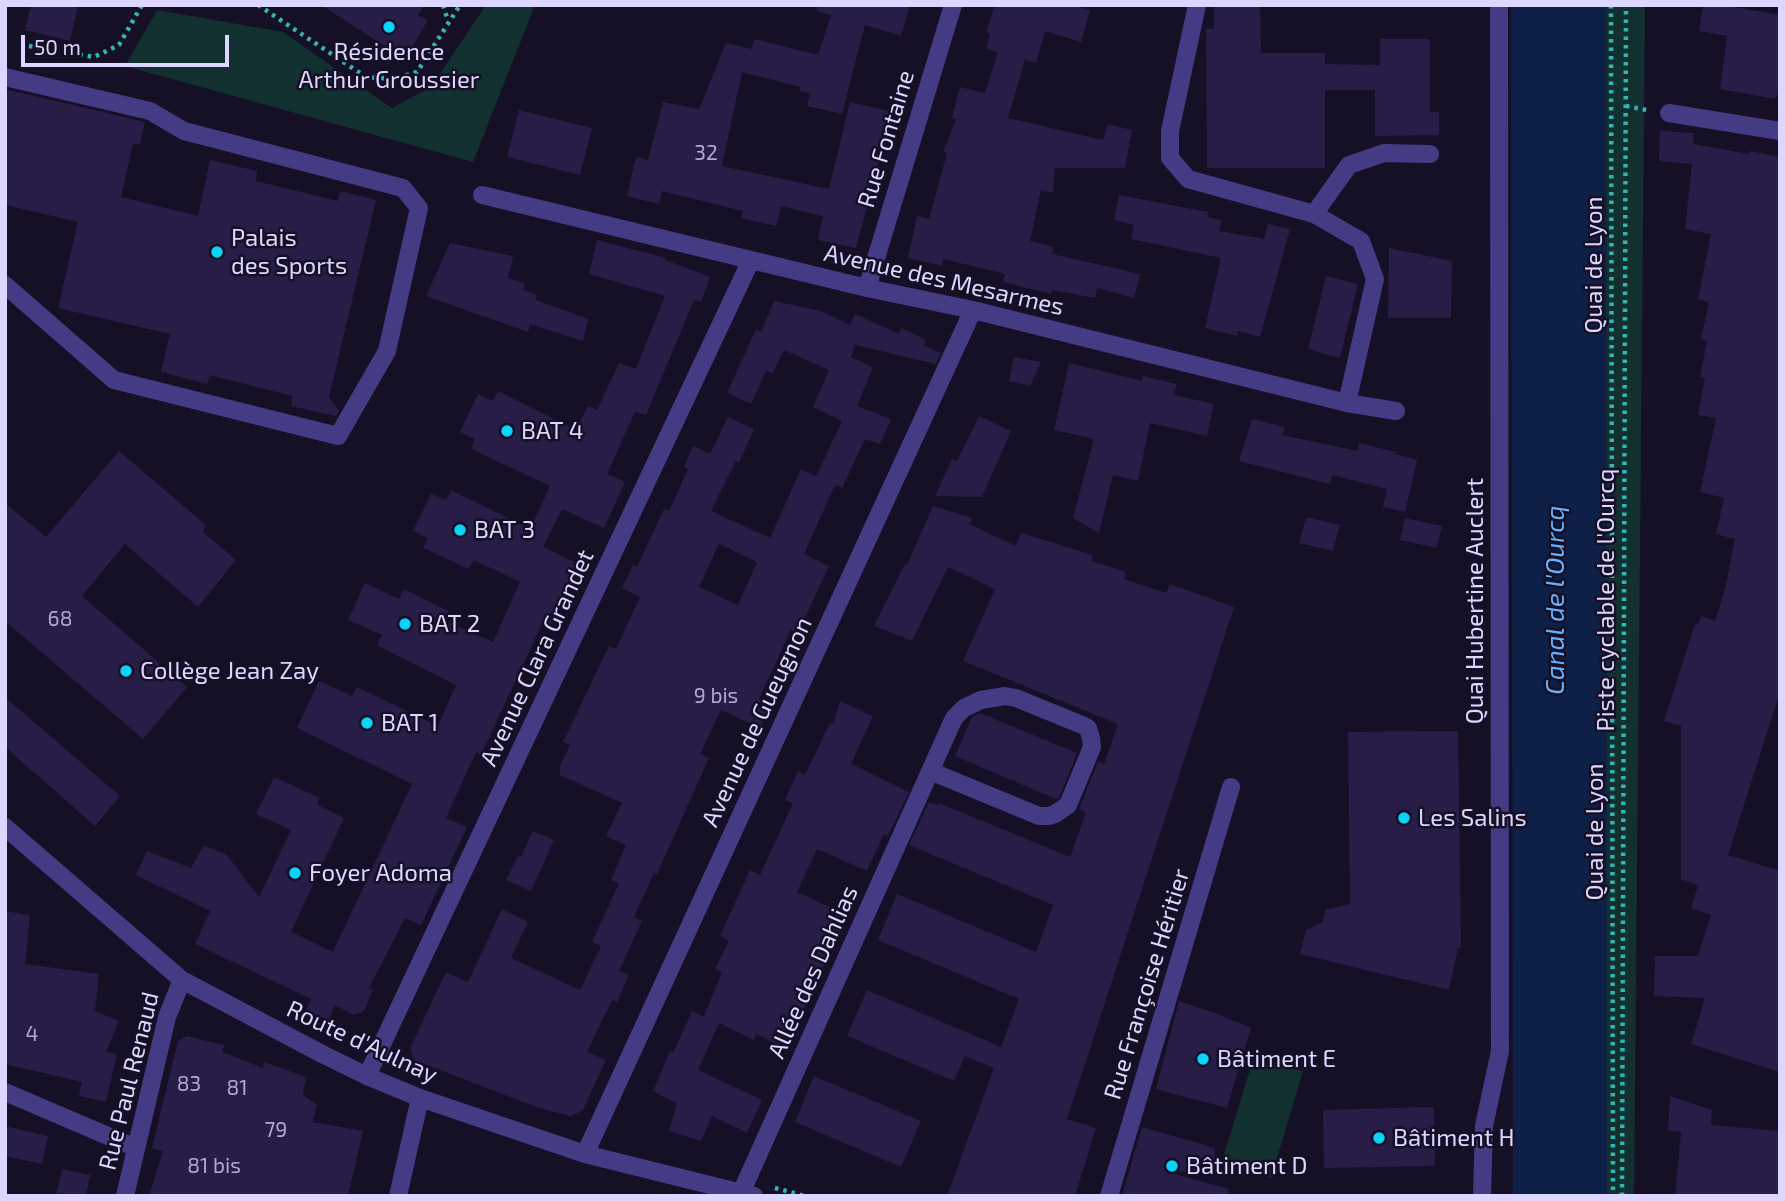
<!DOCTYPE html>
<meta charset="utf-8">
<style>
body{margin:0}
#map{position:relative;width:1785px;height:1201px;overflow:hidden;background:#151026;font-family:"Exo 2",sans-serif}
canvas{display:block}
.frame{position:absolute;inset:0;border:7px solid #ddd6fe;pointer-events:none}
.scale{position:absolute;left:21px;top:35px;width:208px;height:32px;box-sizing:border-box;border:4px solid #ddd6fe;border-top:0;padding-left:9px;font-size:21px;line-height:24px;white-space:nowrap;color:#ddd6fe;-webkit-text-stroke:5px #151026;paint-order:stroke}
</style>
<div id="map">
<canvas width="1785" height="1201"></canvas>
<div class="frame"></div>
<div class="scale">50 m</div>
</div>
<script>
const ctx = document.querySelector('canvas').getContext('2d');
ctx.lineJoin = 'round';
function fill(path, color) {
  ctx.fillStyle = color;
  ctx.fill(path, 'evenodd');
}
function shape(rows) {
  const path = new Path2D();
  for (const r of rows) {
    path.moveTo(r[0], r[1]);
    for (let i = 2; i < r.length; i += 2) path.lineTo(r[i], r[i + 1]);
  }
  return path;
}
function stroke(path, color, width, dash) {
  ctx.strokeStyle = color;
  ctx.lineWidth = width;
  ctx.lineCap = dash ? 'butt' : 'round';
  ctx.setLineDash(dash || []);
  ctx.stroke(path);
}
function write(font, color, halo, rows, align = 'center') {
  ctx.font = font + ' "Exo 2",sans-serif';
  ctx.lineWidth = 5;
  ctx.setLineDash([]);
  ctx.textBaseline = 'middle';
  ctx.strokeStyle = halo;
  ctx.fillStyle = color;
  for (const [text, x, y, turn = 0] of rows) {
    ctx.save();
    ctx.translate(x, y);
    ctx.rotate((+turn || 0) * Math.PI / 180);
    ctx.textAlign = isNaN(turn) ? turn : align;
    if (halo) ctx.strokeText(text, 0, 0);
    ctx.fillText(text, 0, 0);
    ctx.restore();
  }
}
const green = shape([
 [486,5,535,5,473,162,125,66,157,10,283,32,392,108,431,87],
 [1605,5,1645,5,1634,1196,1605,1196],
 [1253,1060,1303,1071,1271,1178,1222,1161]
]);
const water = shape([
 [1511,5,1606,5,1607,1196,1513,1196]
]);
const building = shape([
 [31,5,78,5,70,41,25,30],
 [321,5,424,5,418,15,428,20,405,59],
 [818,5,910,5,901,36,865,25,842,114,807,106,810,93,799,91,800,87,742,72,722,166,829,189,850,102,889,111,885,129,887,130,856,248,818,240,823,216,781,206,776,226,741,218,743,211,662,191,659,204,627,196,636,157,648,160,663,102,699,109,726,43,751,49,755,39,818,55,831,15,817,11],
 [995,5,1073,5,1090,10,1081,42,1045,31,1036,63,1025,60,1008,118,1103,140,1108,124,1132,130,1125,168,1055,168,1053,193,1041,190,1030,241,1054,247,1052,254,1140,274,1134,298,1097,288,1095,298,1052,290,1051,294,1003,282,1005,274,943,259,942,266,908,258,917,216,929,219,947,153,943,152,956,119,952,118,960,87,985,93,998,52,986,49,990,34,986,32],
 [1214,5,1260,5,1261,53,1325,53,1325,64,1380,65,1380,39,1430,39,1430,112,1439,112,1439,135,1375,136,1375,90,1325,90,1325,168,1207,168,1206,29,1214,29],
 [1703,5,1723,5,1780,15,1780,96,1776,95,1775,99,1720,89,1727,36,1699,31],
 [5,89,145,122,140,144,133,144,121,197,198,216,210,160,257,171,256,181,338,201,340,191,376,200,329,397,339,411,336,416,291,406,292,396,210,375,207,384,161,372,170,334,58,308,78,222,5,205],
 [519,110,592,128,580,175,507,157],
 [1660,131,1694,133,1693,144,1749,154,1750,151,1780,157,1780,692,1728,855,1780,871,1780,1072,1691,1044,1705,998,1654,996,1655,956,1698,956,1711,915,1691,908,1698,885,1681,879,1681,726,1664,721,1695,624,1698,625,1701,616,1715,621,1725,589,1735,539,1716,534,1724,498,1700,492,1716,418,1698,415,1705,378,1700,377,1707,341,1701,339,1709,302,1698,299,1711,234,1685,229,1692,164,1659,161],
 [1119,195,1208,212,1207,217,1222,220,1219,231,1264,239,1268,224,1290,229,1260,337,1238,331,1237,336,1205,328,1221,258,1131,239,1134,225,1114,220],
 [597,240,666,258,665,260,710,277,701,302,694,300,646,415,635,412,607,474,625,482,604,528,562,509,543,547,579,564,550,627,542,624,481,755,476,752,446,818,467,827,421,925,405,918,369,988,373,990,364,1011,354,1015,335,1005,329,1020,306,1010,311,999,195,944,210,911,136,875,147,851,191,868,204,845,227,855,259,897,291,830,256,814,274,777,320,798,317,805,344,818,291,932,333,952,412,784,297,728,319,681,352,696,357,687,438,726,456,685,377,645,382,635,348,620,365,583,399,599,404,589,449,611,445,621,493,642,520,582,474,560,469,569,423,548,428,538,413,531,431,494,446,500,451,490,530,529,550,486,471,449,475,439,460,432,478,394,493,401,498,391,576,430,588,406,597,410,619,363,636,369,665,296,589,274],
 [450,243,513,256,508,278,525,283,523,290,537,295,536,300,588,319,583,341,530,324,528,332,426,296],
 [1389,248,1452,261,1451,318,1388,318],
 [1326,276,1358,284,1340,358,1308,349],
 [774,301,821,311,850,325,855,314,899,334,901,328,926,340,924,345,941,353,936,364,855,345,851,357,873,367,857,406,891,419,880,444,865,439,842,488,835,485,804,554,829,566,798,633,791,630,759,699,770,704,760,728,721,710,700,754,709,758,657,874,654,873,634,917,642,921,619,971,629,975,617,1002,612,1000,587,1052,606,1060,583,1110,571,1116,539,1108,414,1060,410,1048,446,972,468,982,502,909,528,922,511,958,580,990,601,946,592,942,619,883,611,880,626,845,606,836,622,803,560,775,560,766,570,745,563,742,609,646,616,649,640,597,622,588,633,565,637,567,664,509,669,511,688,469,684,467,693,446,710,454,728,417,754,429,739,463,736,461,711,511,770,538,801,469,816,476,842,421,813,407,829,370,784,350,773,373,766,371,751,404,727,393,756,329,761,332],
 [719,544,757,562,738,605,699,587],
 [1014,357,1041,362,1030,386,1009,381],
 [1069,363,1142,381,1143,376,1177,384,1174,395,1214,404,1207,436,1150,423,1138,481,1113,475,1099,533,1073,518,1094,439,1054,430],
 [979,416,1011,431,982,497,935,496,952,459,957,461],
 [1252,419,1285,427,1282,435,1358,451,1359,443,1396,452,1395,454,1417,460,1405,512,1383,507,1387,489,1332,475,1330,484,1239,461],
 [119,451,206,525,203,532,236,560,198,607,125,544,82,596,187,687,143,739,5,621,5,503,46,537],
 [933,506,972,518,969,524,1016,546,1021,533,1093,555,1092,561,1126,572,1124,579,1166,593,1170,584,1234,607,1067,1119,1096,1128,1075,1196,947,1196,994,1068,965,1056,954,1081,847,1036,867,990,1001,1047,1019,999,878,940,897,894,1036,952,1053,905,909,845,929,802,938,806,939,803,1070,857,1086,812,1079,809,1098,762,1104,764,1118,724,963,661,995,589,948,567,912,641,874,626,905,564,907,565],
 [1306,517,1340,525,1333,551,1299,543],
 [1405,518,1442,526,1437,548,1400,540],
 [5,697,120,796,95,826,5,747],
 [840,701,873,716,851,764,909,792,888,836,884,834,867,871,817,849,797,892,847,915,786,1048,756,1034,754,1040,704,1016,722,972,715,969,729,941,720,936,750,870,760,875,793,803,785,800,798,771,805,775,830,723,833,724],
 [980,713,1077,753,1059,798,1056,799,955,756,972,717],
 [1458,731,1461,948,1458,948,1449,990,1300,954,1306,930,1323,922,1325,910,1350,904,1348,732],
 [533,831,554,840,531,891,506,880,518,856,521,857],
 [5,911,30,915,25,964,99,974,95,1011,119,1021,106,1052,117,1054,106,1102,79,1096,82,1082,5,1064],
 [1179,1001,1215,1013,1251,1028,1227,1108,1156,1089],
 [692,1011,719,1023,698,1070,762,1100,747,1133,712,1116,701,1141,669,1131,677,1103,653,1091,670,1051,673,1053],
 [187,1036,224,1045,222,1052,263,1068,264,1062,306,1077,303,1095,317,1105,313,1122,363,1131,348,1196,149,1196,163,1151,152,1148,178,1041],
 [814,1076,921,1121,901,1167,795,1122],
 [1670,1096,1712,1110,1711,1125,1780,1131,1780,1196,1675,1196,1681,1132,1668,1131],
 [1434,1107,1435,1166,1324,1168,1323,1110],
 [5,1126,48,1136,42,1164,5,1156],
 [1142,1127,1215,1148,1213,1171,1168,1172,1229,1189,1228,1196,1122,1196],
 [62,1169,90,1175,86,1196,56,1196]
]);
const path = shape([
 [258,5,366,77,393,79,417,72,460,5],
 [443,5,448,21],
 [1611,5,1613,1196],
 [29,46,94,57,119,45,142,5],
 [1626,106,1647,110],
 [775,1188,805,1196],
 [1622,1196,1626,5]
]);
const minor = shape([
 [1197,5,1170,131,1170,158,1188,179,1314,214,1361,241,1375,279,1347,403],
 [5,77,150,111,184,131,403,188,419,208,387,351,338,436,114,380,5,285],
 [1669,113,1780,131],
 [482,195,867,288,973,310,1347,403,1396,411],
 [1314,214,1349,165,1384,153,1430,154],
 [867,288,953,5],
 [5,827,182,980,324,1055,367,1076,420,1098,585,1154,754,1196],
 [367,1076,751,260],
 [5,1092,136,1148],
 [585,1154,973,310],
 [741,1193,954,718,964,708,981,700,1005,696,1016,698,1082,725,1088,728,1091,738,1092,747,1068,805,1055,814,1049,816,1039,816,930,771],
 [125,1196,167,1017,182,980],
 [398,1196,420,1098],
 [1109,1196,1231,787],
 [1482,1196,1484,1126,1500,1051,1499,5]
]);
const markers = [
 [389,27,7,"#08d4f8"],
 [217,252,7,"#08d4f8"],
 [507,431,7,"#08d4f8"],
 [460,530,7,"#08d4f8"],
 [405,624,7,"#08d4f8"],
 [126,671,7,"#08d4f8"],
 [367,723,7,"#08d4f8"],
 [1404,818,7,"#08d4f8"],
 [295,873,7,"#08d4f8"],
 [1203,1059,7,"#08d4f8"],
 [1379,1138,7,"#08d4f8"],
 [1172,1166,7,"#08d4f8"]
];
const numberNames = [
 ["32",706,153],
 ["68",60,619],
 ["9 bis",716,696],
 ["4",32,1034],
 ["83",189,1084],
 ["81",237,1088],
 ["79",276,1130],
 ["81 bis",214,1166]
];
const poiNames = [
 ["Résidence",389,52,"center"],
 ["Arthur Groussier",389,80,"center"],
 ["Palais",231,238],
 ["des Sports",231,266],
 ["BAT 4",521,431],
 ["BAT 3",474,530],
 ["BAT 2",419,624],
 ["Collège Jean Zay",140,671],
 ["BAT 1",381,723],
 ["Les Salins",1418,818],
 ["Foyer Adoma",309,873],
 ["Bâtiment E",1217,1059],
 ["Bâtiment H",1393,1138],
 ["Bâtiment D",1186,1166]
];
const streetNames = [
 ["Rue Fontaine",886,139,-73],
 ["Quai de Lyon",1594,265,-90],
 ["Avenue des Mesarmes",944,280,13],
 ["Piste cyclable de l'Ourcq",1606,600,-90],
 ["Quai Hubertine Auclert",1475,601,-90],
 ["Avenue Clara Grandet",537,658,-65],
 ["Avenue de Gueugnon",757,722,-65],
 ["Quai de Lyon",1595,832,-90],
 ["Allée des Dahlias",813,972,-66],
 ["Rue Françoise Héritier",1147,984,-73],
 ["Route d'Aulnay",362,1042,25],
 ["Rue Paul Renaud",129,1081,-76]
];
const waterNames = [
 ["Canal de l'Ourcq",1555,600,-90]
];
fill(green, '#133030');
fill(water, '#0e2047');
fill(building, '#271d47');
stroke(path, '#33b5b4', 4.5, [3.5, 5]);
stroke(minor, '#433c84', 18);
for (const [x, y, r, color] of markers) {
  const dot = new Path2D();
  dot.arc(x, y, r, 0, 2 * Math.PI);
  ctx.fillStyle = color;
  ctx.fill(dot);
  stroke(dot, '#151026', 2.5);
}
write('21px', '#b0a8d0', null, numberNames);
write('24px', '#ddd6fe', '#151026', poiNames, 'left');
write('24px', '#ddd6fe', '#151026', streetNames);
write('italic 26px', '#67affb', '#151026', waterNames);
</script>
